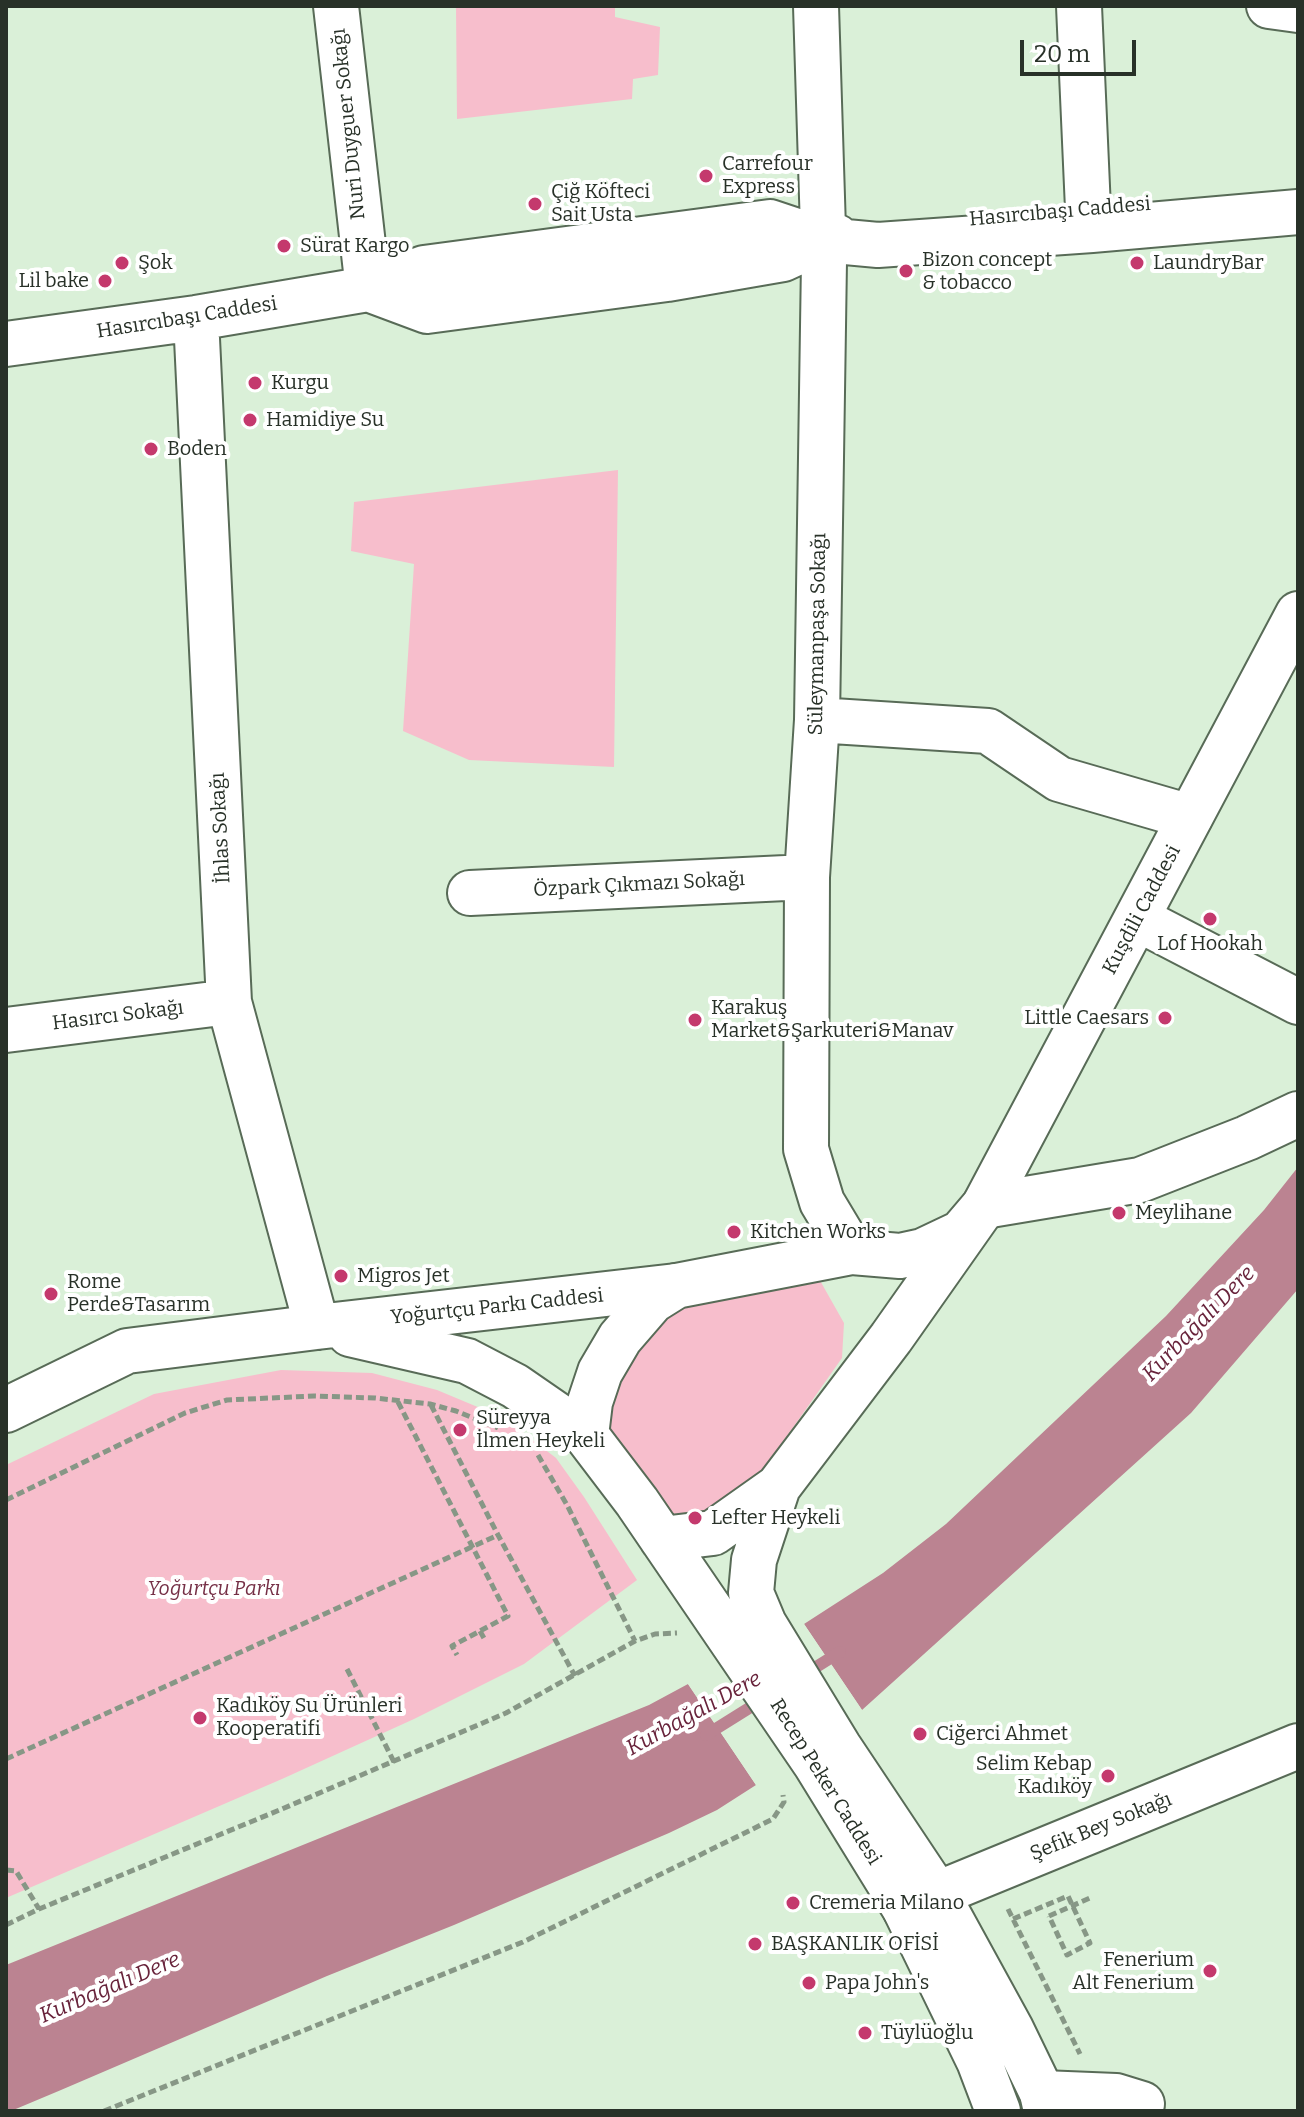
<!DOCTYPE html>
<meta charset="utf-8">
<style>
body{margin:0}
#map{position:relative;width:1304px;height:2117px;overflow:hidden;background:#daf0d8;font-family:Bitter,serif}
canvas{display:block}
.frame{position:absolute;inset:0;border:8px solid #283128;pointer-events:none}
.scale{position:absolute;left:1020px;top:40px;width:116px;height:36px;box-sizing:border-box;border:4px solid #283128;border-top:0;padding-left:10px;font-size:24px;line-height:28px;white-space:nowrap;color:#283128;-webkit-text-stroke:6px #fff;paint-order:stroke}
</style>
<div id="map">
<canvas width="1304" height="2117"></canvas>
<div class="frame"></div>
<div class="scale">20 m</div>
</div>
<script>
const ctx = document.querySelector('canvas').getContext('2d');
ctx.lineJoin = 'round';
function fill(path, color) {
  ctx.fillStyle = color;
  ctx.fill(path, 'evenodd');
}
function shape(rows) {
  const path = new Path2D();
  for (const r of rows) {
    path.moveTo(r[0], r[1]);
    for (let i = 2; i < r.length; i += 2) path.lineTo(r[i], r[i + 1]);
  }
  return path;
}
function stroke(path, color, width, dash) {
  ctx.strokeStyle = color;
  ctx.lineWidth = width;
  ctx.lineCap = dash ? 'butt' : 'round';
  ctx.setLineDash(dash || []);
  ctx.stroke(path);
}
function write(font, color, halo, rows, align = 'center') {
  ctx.font = font + ' Bitter,serif';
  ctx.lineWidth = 8;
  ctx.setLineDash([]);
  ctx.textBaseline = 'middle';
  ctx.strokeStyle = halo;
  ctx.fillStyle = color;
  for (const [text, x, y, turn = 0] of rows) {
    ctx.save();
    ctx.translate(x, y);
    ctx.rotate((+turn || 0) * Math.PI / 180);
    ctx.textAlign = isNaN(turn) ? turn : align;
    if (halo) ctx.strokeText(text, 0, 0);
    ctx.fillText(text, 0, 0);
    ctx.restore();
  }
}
const green = shape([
 [456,6,615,6,615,17,660,27,658,75,633,79,632,99,457,119],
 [618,470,614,767,469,760,403,731,414,564,351,551,354,502],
 [818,1277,844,1323,842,1358,730,1517,667,1530,602,1440,603,1375,657,1306],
 [281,1370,372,1373,437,1390,504,1418,556,1458,584,1497,637,1580,524,1664,414,1719,282,1779,6,1898,6,1465,154,1394]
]);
const water = shape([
 [1298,1167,1298,1289,1191,1413,862,1710,804,1624,883,1573,946,1524,1166,1316,1264,1210],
 [688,1684,756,1785,717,1810,669,1833,454,1925,327,1976,61,2090,11,2111,6,2111,6,1965,649,1705]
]);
const pier = shape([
 [802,1621,862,1710,862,1714,858,1712,801,1626],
 [688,1680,759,1782,758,1788,688,1684,686,1681]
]);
const stream = shape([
 [805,1674,840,1652],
 [706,1735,762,1700]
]);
const path = shape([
 [398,1402,508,1616,452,1646,457,1655],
 [431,1405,498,1535,575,1676],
 [538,1455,567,1505,635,1641],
 [6,1500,185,1413,227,1400,314,1396,375,1398,430,1404,456,1411,498,1428],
 [480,1631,485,1640],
 [347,1669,394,1762],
 [6,1759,498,1535],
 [6,1870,16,1871,39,1909],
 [1008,1909,1080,2054],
 [1013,1919,1068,1896,1090,1943,1067,1955,1049,1916],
 [6,1925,39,1909,282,1809,506,1713,635,1641,655,1634,677,1633],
 [104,2111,523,1942,773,1819,784,1802,783,1795]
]);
const minor = shape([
 [336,6,368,289],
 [816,6,824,261,817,720,807,877,806,1149,822,1202,852,1252],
 [1079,6,1088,209],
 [1269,6,1298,10],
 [368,289,427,311,667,279,783,259,824,240,837,237],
 [196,318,229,1002,317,1327],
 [6,344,196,318,368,289,424,268,770,222,824,240,878,245,1092,230,1298,212],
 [817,720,988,731,1059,779,1190,817],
 [470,893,807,877],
 [1138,919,1298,1002],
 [6,1030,229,1002],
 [984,1206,1140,1180,1247,1138,1298,1114],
 [350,1334,467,1361,515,1386,586,1435],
 [6,1410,127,1351,317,1327,676,1286],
 [905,1909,937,1894,1298,1746],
 [1042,2093,1116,2096,1142,2104]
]);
const major = shape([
 [984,1206,961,1233,923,1251,900,1256,852,1252,676,1286,652,1301,620,1338,600,1372,590,1402,586,1435,637,1502,815,1763,905,1909,979,2061,998,2111],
 [778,1487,754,1560,751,1593,764,1624,839,1747,937,1894,1011,2029,1042,2093,1046,2111],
 [662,1539,713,1533,778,1487,891,1338,984,1206,1298,614]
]);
const pathBridge = shape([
 [1049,1916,1090,1898]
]);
const markers = [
 [706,176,8,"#c4396d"],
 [535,204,8,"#c4396d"],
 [284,246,8,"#c4396d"],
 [122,263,8,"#c4396d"],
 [1137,263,8,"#c4396d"],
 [906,271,8,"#c4396d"],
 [105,281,8,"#c4396d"],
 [255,383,8,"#c4396d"],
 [250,420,8,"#c4396d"],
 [151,449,8,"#c4396d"],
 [1210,919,8,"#c4396d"],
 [1165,1018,8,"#c4396d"],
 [695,1020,8,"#c4396d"],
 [1119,1213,8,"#c4396d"],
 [734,1232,8,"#c4396d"],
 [341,1276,8,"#c4396d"],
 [51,1294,8,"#c4396d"],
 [460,1430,8,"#c4396d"],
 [695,1518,8,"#c4396d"],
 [200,1718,8,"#c4396d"],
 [920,1734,8,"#c4396d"],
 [1108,1776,8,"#c4396d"],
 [793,1903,8,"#c4396d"],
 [755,1944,8,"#c4396d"],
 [1210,1971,8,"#c4396d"],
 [809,1983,8,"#c4396d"],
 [865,2033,8,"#c4396d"]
];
const streetNames = [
 ["Nuri Duyguer Sokağı",349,124,-96],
 ["Hasırcıbaşı Caddesi",1060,212,-5],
 ["Hasırcıbaşı Caddesi",187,318,-9],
 ["Süleymanpaşa Sokağı",818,634,-89],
 ["İhlas Sokağı",221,828,-93],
 ["Özpark Çıkmazı Sokağı",639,885,-3],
 ["Kuşdili Caddesi",1142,910,-62],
 ["Hasırcı Sokağı",118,1016,-7],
 ["Yoğurtçu Parkı Caddesi",497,1307,-6],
 ["Recep Peker Caddesi",825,1782,58],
 ["Şefik Bey Sokağı",1101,1827,-22]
];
const poiNames = [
 ["Carrefour",722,164],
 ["Express",722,187],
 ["Çiğ Köfteci",551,192],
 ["Sait Usta",551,215],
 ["Sürat Kargo",300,246],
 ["Bizon concept",922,260],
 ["& tobacco",922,283],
 ["Şok",138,263],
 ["LaundryBar",1153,263],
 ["Lil bake",89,281,"right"],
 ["Kurgu",271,383],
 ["Hamidiye Su",266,420],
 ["Boden",167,449],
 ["Lof Hookah",1210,944,"center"],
 ["Karakuş",711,1008],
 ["Market&Şarkuteri&Manav",711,1031],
 ["Little Caesars",1149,1018,"right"],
 ["Meylihane",1135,1213],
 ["Kitchen Works",750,1232],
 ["Migros Jet",357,1276],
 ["Rome",67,1282],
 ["Perde&Tasarım",67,1305],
 ["Süreyya",476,1418],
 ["İlmen Heykeli",476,1441],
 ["Lefter Heykeli",711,1518],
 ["Kadıköy Su Ürünleri",216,1706],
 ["Kooperatifi",216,1729],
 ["Ciğerci Ahmet",936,1734],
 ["Selim Kebap",1092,1764,"right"],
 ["Kadıköy",1092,1787,"right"],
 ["Cremeria Milano",809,1903],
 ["BAŞKANLIK OFİSİ",771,1944],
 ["Fenerium",1194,1960,"right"],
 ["Alt Fenerium",1194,1983,"right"],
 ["Papa John's",825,1983],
 ["Tüylüoğlu",881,2033]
];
const parkNames = [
 ["Yoğurtçu Parkı",214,1589]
];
const waterNames = [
 ["Kurbağalı Dere",1199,1324,-46],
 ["Kurbağalı Dere",694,1714,-29],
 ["Kurbağalı Dere",110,1988,-23]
];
fill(green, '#f7becc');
fill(water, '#bb8391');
fill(pier, '#daf0d8');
stroke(stream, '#bb8391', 12);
stroke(minor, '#586b57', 48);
stroke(major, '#586b57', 48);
stroke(path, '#879786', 5, [8, 4]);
stroke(minor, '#fff', 44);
stroke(major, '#fff', 44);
stroke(pathBridge, '#879786', 5, [8, 4]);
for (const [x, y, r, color] of markers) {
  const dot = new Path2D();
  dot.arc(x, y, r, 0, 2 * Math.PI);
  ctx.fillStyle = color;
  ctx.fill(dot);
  stroke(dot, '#fff', 3);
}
write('20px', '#283128', '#fff', streetNames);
write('20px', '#283128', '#fff', poiNames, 'left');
write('italic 20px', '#752f46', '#fff', parkNames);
write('italic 22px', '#68233b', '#fff', waterNames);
</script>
